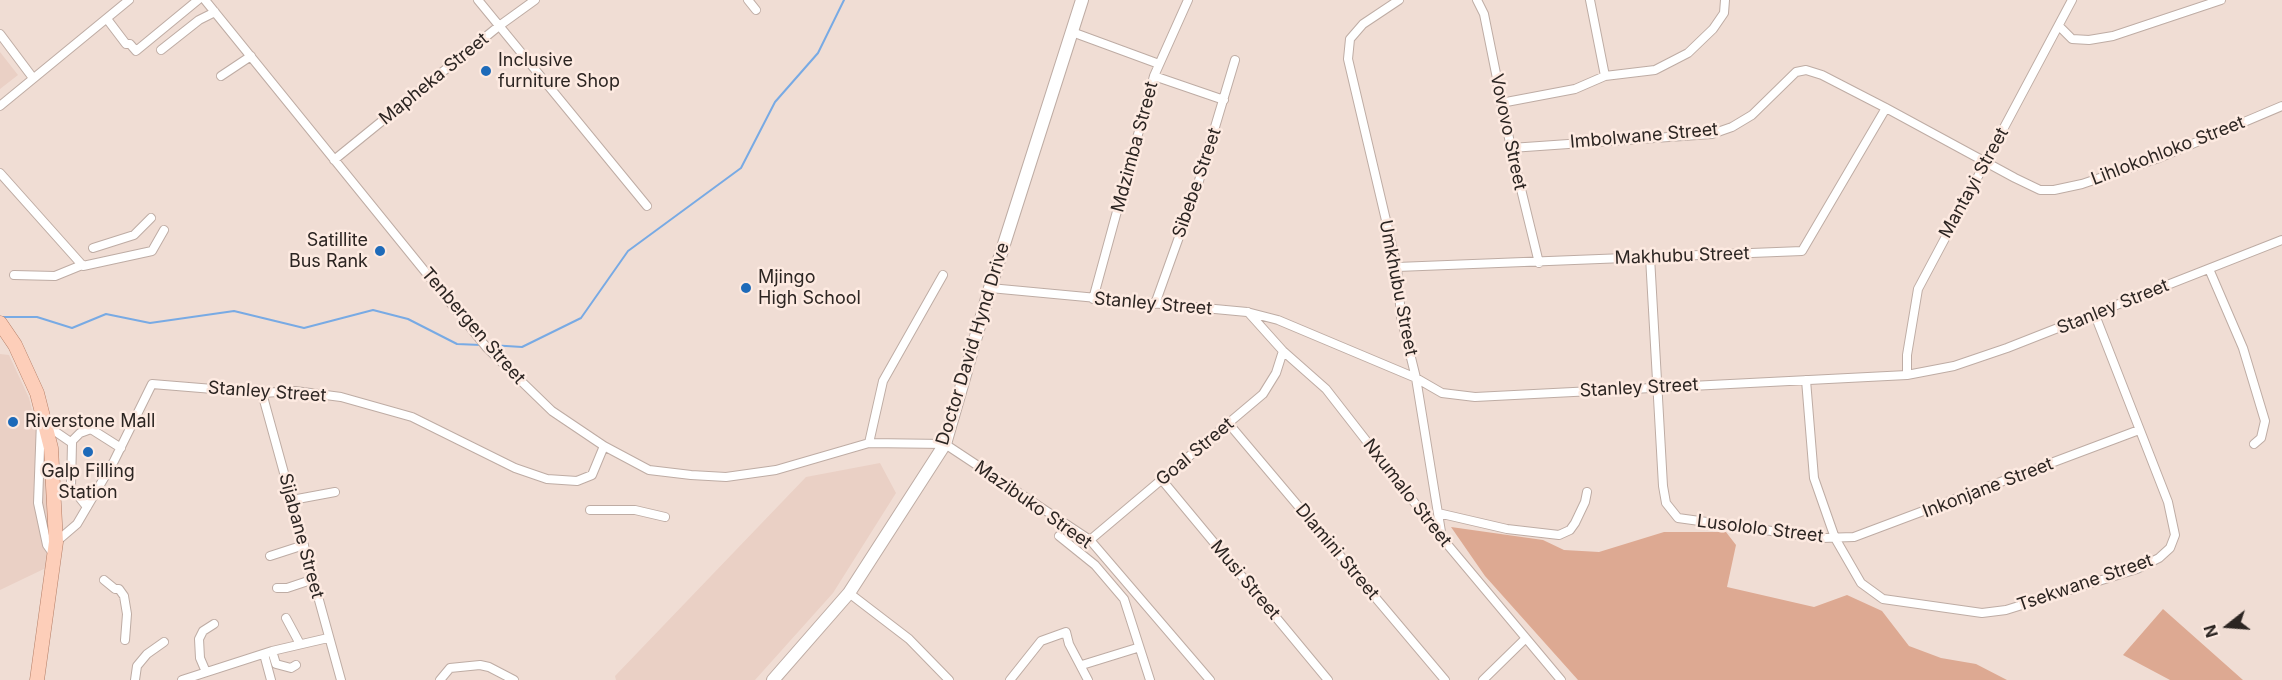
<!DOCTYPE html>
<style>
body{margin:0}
#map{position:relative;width:2282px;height:680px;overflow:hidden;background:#f0ddd4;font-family:Inter,sans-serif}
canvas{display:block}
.north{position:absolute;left:2198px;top:596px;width:60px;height:60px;-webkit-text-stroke:4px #fdeae1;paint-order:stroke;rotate:253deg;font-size:16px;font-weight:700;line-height:24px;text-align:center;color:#2c2522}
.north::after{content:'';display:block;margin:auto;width:21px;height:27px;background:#2c2522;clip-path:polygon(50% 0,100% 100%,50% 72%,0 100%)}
</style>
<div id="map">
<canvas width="2282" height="680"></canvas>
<div class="north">N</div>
</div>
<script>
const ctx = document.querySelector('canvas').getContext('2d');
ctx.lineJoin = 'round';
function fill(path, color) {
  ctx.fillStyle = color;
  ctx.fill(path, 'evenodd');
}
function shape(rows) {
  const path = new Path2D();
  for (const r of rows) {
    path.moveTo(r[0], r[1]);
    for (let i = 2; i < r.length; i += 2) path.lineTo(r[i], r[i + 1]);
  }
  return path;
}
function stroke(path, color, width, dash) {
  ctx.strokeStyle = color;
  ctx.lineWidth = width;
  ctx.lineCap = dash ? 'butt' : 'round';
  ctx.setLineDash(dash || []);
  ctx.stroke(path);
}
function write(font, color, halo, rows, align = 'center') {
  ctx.font = font + ' Inter,sans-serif';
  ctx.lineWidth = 5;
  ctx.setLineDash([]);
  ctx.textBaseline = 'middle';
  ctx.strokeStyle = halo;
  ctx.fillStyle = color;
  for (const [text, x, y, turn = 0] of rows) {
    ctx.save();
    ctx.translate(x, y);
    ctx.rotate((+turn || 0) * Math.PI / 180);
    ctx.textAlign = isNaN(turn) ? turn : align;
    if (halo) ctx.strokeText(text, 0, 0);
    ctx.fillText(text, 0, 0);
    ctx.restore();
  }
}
const built = shape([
 [0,52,18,75,0,89],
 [0,354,9,355,29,398,45,461,50,514,48,567,0,590],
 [880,463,896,493,833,593,755,680,616,680,615,676,806,477]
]);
const green = shape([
 [1451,527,1543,540,1564,550,1599,552,1664,532,1726,532,1736,545,1727,587,1814,607,1847,595,1882,611,1909,646,1941,658,1976,664,2007,680,1578,680,1485,576],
 [2163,609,2243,680,2170,680,2123,655]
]);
const stream = shape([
 [0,317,37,317,72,328,106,314,150,323,234,311,304,328,373,310,408,319,457,344,481,345],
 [490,345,522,347,581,318,628,251,741,168,775,102,818,53,844,0]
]);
const street = shape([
 [205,0,487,348,552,411,604,446,649,470,691,475,726,477,776,470,869,443,945,444,1090,540,1210,680],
 [478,0,647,206],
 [748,0,756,10],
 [1399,0,1363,24,1350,39,1348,59,1397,267,1401,317,1416,378,1442,538],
 [1477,0,1484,14,1511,148,1539,263],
 [1590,0,1605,76],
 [107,19,126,44,130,44,136,51,198,0],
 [2059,26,2072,39,2089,40,2113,36,2221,0],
 [1072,32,1159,64],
 [0,34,33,78],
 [161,50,199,20,215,12],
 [221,76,251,56],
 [1154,76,1224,100],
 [1501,103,1575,89,1605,76,1655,70,1688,53,1713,29,1724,13,1725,0],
 [0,106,129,0],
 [1511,148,1712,134,1732,127,1752,115,1796,72,1806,70,1822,75,1886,108,2015,178,2040,190,2054,190,2082,184,2159,158,2282,106],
 [334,160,499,26,535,0],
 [0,173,83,266,152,251,164,230],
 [93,248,134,235,151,218],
 [1650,257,1663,486,1666,503,1678,518,1822,538,1854,537,2139,430],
 [1397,267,1802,251,1886,108],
 [2209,269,2243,348,2265,421,2261,438,2254,444],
 [14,275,55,276,82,265],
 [990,288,1247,312,1278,320,1416,378,1442,393,1475,397,1907,375,1954,366,2007,348,2282,240],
 [1093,299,1154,76,1188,0],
 [1155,304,1198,184,1235,60],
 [1248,312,1283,351,1326,389,1442,538,1561,680],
 [1907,375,1907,355,1918,289,2072,0],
 [1806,380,1814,478,1835,538,1861,583,1883,599,1982,613,2006,610,2137,569,2159,558,2170,548,2175,535,2168,502,2095,315],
 [262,393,341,680],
 [41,421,38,503,47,545,54,555],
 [47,421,56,432,72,443,71,487,87,507],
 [1229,424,1445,680],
 [71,442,80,433,91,429,121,448],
 [869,443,883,381,943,275],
 [1162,480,1328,680],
 [292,500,335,492],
 [590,510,635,510,665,517],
 [1438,513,1507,529,1559,535,1570,530,1575,523,1585,502,1587,492],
 [1059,536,1095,565,1124,599,1150,680],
 [1090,540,1263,394,1276,373,1283,351],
 [56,542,77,524,87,507,114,461,152,384,262,393,295,391,341,397,412,417,515,468,547,479,577,481,592,475,604,446],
 [270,556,304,545],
 [104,580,115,589,119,589,124,596,127,614,125,640],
 [277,588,287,588,314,579],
 [849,593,909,639,949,680],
 [286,618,300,644],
 [272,651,276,664,291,668,296,665],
 [264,654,271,680],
 [1082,665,1137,648],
 [206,672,200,658,199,639,203,631,214,624],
 [135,680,137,666,147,654,164,642],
 [182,680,272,651,328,638],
 [440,680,450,668,480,665,489,667,514,680],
 [1010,680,1041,641,1066,632,1069,644,1088,680],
 [1483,680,1525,639]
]);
const secondary = shape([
 [773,680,849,593,945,444,990,288,1082,0]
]);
const primary = shape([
 [0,323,15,345,37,393,51,448,56,542,37,680]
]);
const markers = [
 [486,71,6,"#1d6ab9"],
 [380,251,6,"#1d6ab9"],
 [746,288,6,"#1d6ab9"],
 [13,422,6,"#1d6ab9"],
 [88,452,6,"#1d6ab9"]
];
const poiNames = [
 ["Inclusive",498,61],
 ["furniture Shop",498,82],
 ["Satillite",368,241,"right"],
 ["Bus Rank",368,262,"right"],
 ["Mjingo",758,278],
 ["High School",758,299],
 ["Riverstone Mall",25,422],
 ["Galp Filling",88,472,"center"],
 ["Station",88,493,"center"]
];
const streetNames = [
 ["Mapheka Street",434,79,-39],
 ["Vovovo Street",1508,132,78],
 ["Imbolwane Street",1644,136,-5],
 ["Mdzimba Street",1135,147,-75],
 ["Lihlokohloko Street",2168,151,-21],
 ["Sibebe Street",1197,183,-71],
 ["Mantayi Street",1974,183,-61],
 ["Makhubu Street",1682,256,-2],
 ["Umkhubu Street",1398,288,79],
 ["Stanley Street",1153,304,5],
 ["Stanley Street",2113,307,-22],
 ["Tenbergen Street",473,326,49],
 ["Doctor David Hynd Drive",973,344,-73],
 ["Stanley Street",1639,388,-3],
 ["Stanley Street",267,392,4],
 ["Goal Street",1195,452,-40],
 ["Inkonjane Street",1988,488,-21],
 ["Nxumalo Street",1407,493,52],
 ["Mazibuko Street",1033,505,35],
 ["Lusololo Street",1760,529,7],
 ["Sijabane Street",301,536,75],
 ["Dlamini Street",1337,552,50],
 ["Musi Street",1245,580,50],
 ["Tsekwane Street",2085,583,-19]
];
fill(built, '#ead0c5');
fill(green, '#dda992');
stroke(stream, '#78aae4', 2);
stroke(street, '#beaca4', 10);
stroke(secondary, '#beaca4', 14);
stroke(primary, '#b37d66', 15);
stroke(street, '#fff', 8);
stroke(secondary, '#fff', 12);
stroke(primary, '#fdceb9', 14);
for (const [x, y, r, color] of markers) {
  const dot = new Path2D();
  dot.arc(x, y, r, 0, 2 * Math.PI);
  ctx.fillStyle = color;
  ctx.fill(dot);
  stroke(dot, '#fdeae1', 2);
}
write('18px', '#2c2522', '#fdeae1', poiNames, 'left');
write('18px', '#2c2522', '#fdeae1', streetNames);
</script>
